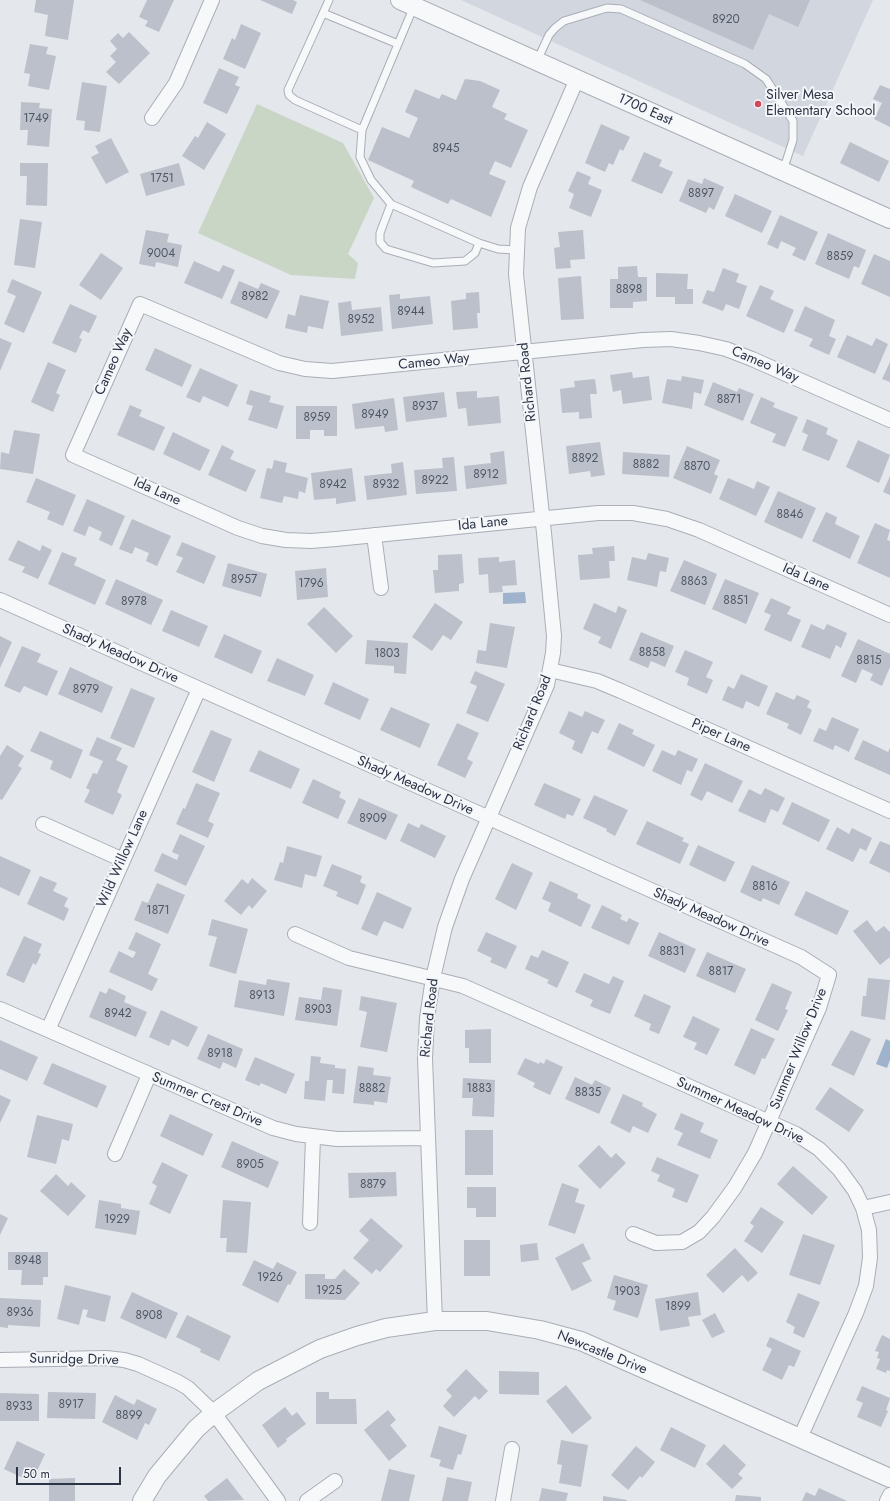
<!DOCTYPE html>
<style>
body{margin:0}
#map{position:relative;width:890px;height:1501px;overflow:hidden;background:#e4e7ec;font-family:Jost,sans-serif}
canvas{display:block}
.scale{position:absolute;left:16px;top:1467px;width:105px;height:18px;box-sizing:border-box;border:2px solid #2b3445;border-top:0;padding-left:5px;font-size:12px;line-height:14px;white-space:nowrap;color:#2b3445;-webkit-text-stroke:3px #f4f6f9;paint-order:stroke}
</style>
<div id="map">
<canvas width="890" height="1501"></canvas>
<div class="scale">50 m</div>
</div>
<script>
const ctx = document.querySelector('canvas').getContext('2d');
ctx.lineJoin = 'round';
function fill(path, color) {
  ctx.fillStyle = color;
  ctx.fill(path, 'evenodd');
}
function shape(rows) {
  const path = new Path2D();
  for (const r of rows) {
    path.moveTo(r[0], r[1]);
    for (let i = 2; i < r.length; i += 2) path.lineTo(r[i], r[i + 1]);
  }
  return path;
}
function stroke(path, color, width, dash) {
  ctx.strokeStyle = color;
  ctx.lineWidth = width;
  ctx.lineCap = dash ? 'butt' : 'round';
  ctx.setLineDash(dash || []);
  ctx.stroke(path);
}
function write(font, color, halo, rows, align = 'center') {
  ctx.font = font + ' Jost,sans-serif';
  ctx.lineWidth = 4;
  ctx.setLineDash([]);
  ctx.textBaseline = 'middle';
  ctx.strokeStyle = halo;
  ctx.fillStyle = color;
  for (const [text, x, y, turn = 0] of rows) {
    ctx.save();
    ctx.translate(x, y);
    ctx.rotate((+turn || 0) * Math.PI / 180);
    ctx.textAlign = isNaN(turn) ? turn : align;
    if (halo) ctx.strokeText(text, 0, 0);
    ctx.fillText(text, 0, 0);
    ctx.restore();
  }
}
const built = shape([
 [461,0,873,0,803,156]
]);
const green = shape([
 [257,104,343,143,374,198,348,254,358,263,355,279,291,275,198,233]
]);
const water = shape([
 [525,592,526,603,503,604,503,593],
 [886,1039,890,1041,890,1060,887,1068,876,1064]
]);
const building = shape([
 [36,0,74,0,68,40,45,36,48,15,34,12],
 [147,0,174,0,159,32,145,26,148,21,139,17],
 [260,0,293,0,297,2,292,14],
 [640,0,810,0,798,27,769,14,753,50],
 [241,24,261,33,245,69,223,59,232,38,235,40],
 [129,32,150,53,119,84,106,72,116,62,110,56,117,49,110,41,118,33,123,38],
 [30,44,48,47,46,54,56,56,49,90,28,86,30,74,24,73],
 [219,68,239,77,235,85,240,87,227,114,203,103],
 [465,79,480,81,500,90,492,107,507,114,504,119,528,130,511,168,495,161,489,174,506,181,491,217,451,199,448,204,411,187,414,181,368,160,382,127,409,138,418,118,405,112,415,89,439,99,442,94,456,100],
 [82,82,107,86,100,132,84,130,85,121,76,120],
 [880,85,890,89,890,127,874,119,882,103,873,99],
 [21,102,40,103,39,108,52,109,49,147,27,145,28,130,20,130],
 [207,122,226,134,204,170,182,156,195,136,198,138],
 [601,124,630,137,623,151,620,149,613,165,609,163,605,172,585,163],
 [111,138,129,172,106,184,91,157,99,153,95,146],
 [850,142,889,161,879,182,840,163],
 [644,152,662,160,659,166,673,172,662,194,631,181],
 [20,163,48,163,47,206,26,205,27,176,20,176],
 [179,163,185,185,146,196,140,174],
 [577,171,591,177,588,184,602,190,591,217,569,208,574,194,568,191],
 [704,178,724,187,714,210,709,207,706,213,679,201,688,179,702,184],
 [735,194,772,211,762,233,725,216],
 [780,215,818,232,805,261,792,255,796,248,781,241,778,249,767,244],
 [20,219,42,222,35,268,14,265],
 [146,230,169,234,167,242,182,245,178,267,156,262,155,267,139,264],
 [583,230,585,259,570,260,571,268,556,269,554,248,560,247,558,232],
 [828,233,866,250,859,268,854,266,849,279,815,264],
 [101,253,123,268,101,300,79,285],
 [874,254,890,261,890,297,861,284],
 [194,261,219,272,223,265,235,270,222,299,184,283],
 [637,266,638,277,647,277,647,301,633,302,633,308,610,308,610,279,618,279,618,267],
 [723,268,739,274,736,282,747,286,739,309,726,304,723,311,702,303,707,290,714,292],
 [656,273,688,274,687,289,693,289,693,304,675,304,675,297,656,297],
 [581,276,584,319,561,320,558,278],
 [12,279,42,292,24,333,4,324,16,296,7,292],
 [239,281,258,289,261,283,280,291,267,319,230,303],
 [760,285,774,291,770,299,794,310,784,333,746,316],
 [479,292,480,313,477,313,478,328,453,330,451,301,466,299,466,293],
 [400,294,400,299,430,296,433,324,392,329,389,295],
 [300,295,329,301,323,329,308,326,307,333,285,328,288,314,295,316],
 [351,301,352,310,381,307,383,331,341,336,338,303],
 [70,304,97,316,89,333,83,330,79,338,82,339,76,353,52,343],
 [805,306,835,320,829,336,836,339,829,355,809,346,813,339,794,331],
 [847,335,872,346,876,338,888,344,875,374,837,357],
 [0,338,12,343,0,371],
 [155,348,192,365,182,387,145,370],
 [48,362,66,370,56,393,60,395,53,412,31,402],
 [890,362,890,382,882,379],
 [200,368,238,385,228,407,203,396,200,403,186,397],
 [632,372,633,378,649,376,652,400,623,404,621,390,613,392,610,375],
 [682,376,704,380,701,394,694,392,692,409,662,403,667,379,681,381],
 [595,379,597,394,590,394,592,418,579,419,579,412,562,413,560,389,575,387,574,381],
 [713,382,737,392,739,388,754,394,743,421,704,405],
 [250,390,271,396,269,402,284,406,277,429,248,420,253,406,246,404],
 [477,391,477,398,499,396,501,423,468,426,466,408,458,409,456,392],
 [444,392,447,417,406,422,403,397],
 [761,397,775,403,773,407,798,417,785,447,772,442,776,434,750,423],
 [394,398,398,430,385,432,384,426,355,429,352,404],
 [130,405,142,410,139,416,165,427,154,451,117,435],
 [296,406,337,406,337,436,324,436,324,430,310,430,310,439,296,439],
 [807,419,828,428,826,434,838,440,829,461,802,450,808,435,802,432],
 [14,430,40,434,33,474,0,469,1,452,9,454],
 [173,432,210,450,200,471,163,454],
 [858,440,890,455,879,483,846,467],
 [600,442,605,475,591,477,590,471,569,474,566,446],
 [222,445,234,451,230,459,256,470,246,492,208,475],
 [687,446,720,460,714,474,718,476,711,494,673,478],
 [504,451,507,484,466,489,464,466,491,463,490,453],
 [623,452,670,455,669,477,622,474],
 [454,457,457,491,416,494,414,470,443,468,442,458],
 [274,460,287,463,285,472,308,478,305,493,299,491,298,499,284,496,282,503,260,498,267,468,272,469],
 [403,462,407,495,367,500,364,476,392,473,391,464],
 [352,468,356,501,336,504,336,498,314,500,311,473],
 [890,476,890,495,883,492],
 [36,478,76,495,63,526,47,519,50,512,26,502],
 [728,478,754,489,757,481,770,487,756,516,719,499],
 [778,491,816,508,802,539,764,522],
 [87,499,125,516,112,546,99,540,102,532,89,526,85,536,73,531],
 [826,512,837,517,835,524,860,536,850,559,812,541],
 [132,519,171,536,157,566,146,561,149,553,135,547,132,554,119,549],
 [875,523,890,530,887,540,890,541,890,578,857,563],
 [18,540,40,551,42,545,52,550,38,579,22,572,25,567,8,560],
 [182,542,216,556,204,584,176,572,183,558,176,555],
 [614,546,615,561,609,561,610,578,580,580,578,555,593,554,592,548],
 [62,552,77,558,74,565,106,580,95,605,48,584],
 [648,553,669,558,666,572,660,571,657,587,627,580,632,557,646,560],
 [462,554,464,583,459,584,459,591,435,593,433,570,438,570,438,555],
 [499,557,499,562,515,560,517,585,502,586,503,592,489,593,488,574,479,575,478,558],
 [684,560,717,574,705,605,670,591],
 [228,563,267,574,261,597,222,586],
 [326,568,328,597,297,600,295,571],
 [116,579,163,600,151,625,105,604],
 [725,579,759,593,746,624,712,609],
 [771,598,791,607,787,614,801,620,791,642,764,630,771,615,764,612],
 [435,603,463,622,451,640,443,635,432,651,412,637],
 [594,603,616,613,618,606,627,610,611,649,598,643,601,637,583,629],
 [324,607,353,636,336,653,307,624],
 [171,610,208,626,199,647,162,631],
 [490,623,515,627,507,668,476,663,478,650,486,651],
 [811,624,824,630,827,624,847,633,841,648,836,645,830,659,801,647],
 [641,632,674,646,665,667,651,661,648,668,629,660],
 [224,634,262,651,252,674,214,657],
 [0,636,12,642,0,668],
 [858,639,890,654,890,667,882,686,870,680,873,674,862,669,856,683,841,676],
 [367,640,408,643,406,674,394,673,394,666,365,664],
 [22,646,41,654,37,662,58,671,47,696,24,686,20,693,4,686],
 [685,650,713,662,706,677,713,680,707,694,687,685,689,678,675,672],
 [277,658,314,675,305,696,267,681],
 [70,667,113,687,102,713,58,694],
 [475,671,505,684,488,722,466,713,477,686,470,683],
 [741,674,768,686,759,707,746,701,743,709,722,700,728,686,734,689],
 [333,682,369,699,360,720,324,704],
 [131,688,155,698,134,748,110,738],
 [776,692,794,700,797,695,810,701,807,707,812,710,801,735,787,728,789,724,766,714],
 [391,707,430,724,420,748,380,730],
 [569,711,582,717,585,711,605,720,598,734,592,731,582,754,572,749,575,741,559,733],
 [832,717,859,729,849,752,835,745,833,750,813,741,819,728,826,731],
 [457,723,479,733,467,759,473,762,465,778,437,765],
 [619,723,634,730,632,734,655,745,644,767,607,749],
 [211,730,232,739,214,782,192,772],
 [40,731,83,750,71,779,50,769,53,761,30,751],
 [97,737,122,748,116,760,128,766,117,792,122,795,113,815,84,802,90,790,86,788,93,773,97,774,103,761,89,755],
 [863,740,888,752,890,748,890,775,854,759],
 [7,745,24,756,18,766,22,768,2,800,0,799,0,756],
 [259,750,300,769,291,789,249,771],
 [662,750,675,756,678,750,698,759,692,772,687,770,681,785,652,771],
 [705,763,743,781,732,803,707,791,702,801,690,795],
 [313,779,341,792,339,797,346,801,338,819,302,803],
 [196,783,220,793,208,821,214,824,208,838,176,824,183,808,185,809],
 [544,783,581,799,573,816,567,814,565,819,534,805],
 [765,788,785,798,778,812,771,809,765,823,738,811,749,789,761,795],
 [594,795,628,810,615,836,606,831,607,829,583,818],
 [359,798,398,815,386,840,347,823],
 [792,802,830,820,819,842,782,824],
 [647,821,684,838,682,841,689,844,680,864,636,844],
 [408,823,419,828,421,824,446,836,435,858,400,841],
 [837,827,849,834,852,828,872,838,866,851,860,848,853,862,826,849],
 [180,834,205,846,186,886,154,871,162,853,177,860,179,855,172,852],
 [880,841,890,845,890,873,869,863],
 [698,845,735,862,725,882,689,865],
 [287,846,322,856,316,877,305,874,302,888,274,880,280,862,283,863],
 [0,856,31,870,19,896,0,887],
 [512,863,533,873,516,910,495,899],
 [332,864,362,876,360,882,366,885,358,905,336,896,338,892,323,886],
 [752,865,790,882,779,905,763,898,761,902,740,892],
 [40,876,57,883,53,891,68,898,64,906,69,909,64,921,27,904],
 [252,878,267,891,252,909,249,905,241,915,224,901,242,879,248,884],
 [550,881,578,894,577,898,591,905,581,927,548,911,551,903,542,899],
 [157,883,185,895,168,934,134,920,142,901,148,903],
 [806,891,849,911,837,935,794,915],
 [377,892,412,908,403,929,384,921,377,936,361,929],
 [602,905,622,915,620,919,627,922,629,918,639,923,629,945,591,928],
 [212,919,248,929,236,974,209,966,217,937,208,935],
 [867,920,876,932,884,926,890,932,890,957,880,965,853,931],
 [136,932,161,944,148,974,158,979,152,991,109,972,119,951,133,958,136,952,128,949],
 [486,932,517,946,506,969,490,962,492,958,477,951],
 [659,932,696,949,685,973,648,956],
 [24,936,42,944,38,953,41,954,36,965,33,963,24,983,6,975],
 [542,950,569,962,557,988,547,983,549,980,525,969,531,955,538,958],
 [707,952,746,969,735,993,696,976],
 [584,973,609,984,613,976,624,981,610,1014,590,1006,593,1000,575,992],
 [868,978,890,980,885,1020,861,1016,863,996,866,996],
 [267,979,290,983,284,1016,234,1007,239,980,266,985],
 [772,983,792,992,785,1009,788,1010,778,1031,755,1020],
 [323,987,342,990,337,1026,295,1020,299,997,321,1000],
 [109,988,126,996,124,1002,147,1012,136,1037,89,1017,100,991,106,994],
 [644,994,671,1006,659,1034,649,1030,651,1024,634,1016],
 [361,996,397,1003,387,1052,360,1047,367,1012,359,1010],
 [161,1010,198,1027,188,1047,172,1039,169,1046,149,1037],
 [693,1016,720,1029,707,1055,694,1049,697,1043,683,1037],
 [751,1028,775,1039,765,1059,762,1058,755,1075,734,1065],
 [491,1029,491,1063,469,1063,469,1048,465,1048,465,1030],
 [851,1030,871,1039,854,1076,831,1065],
 [208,1034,243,1049,236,1068,223,1062,220,1069,197,1059],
 [0,1040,38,1057,27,1081,0,1069],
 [311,1056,321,1057,320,1063,335,1065,335,1068,346,1069,344,1094,332,1093,333,1080,327,1080,325,1101,304,1099,305,1081,309,1081],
 [255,1057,295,1074,286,1094,261,1083,259,1086,245,1080],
 [525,1058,539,1064,540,1062,544,1064,546,1059,563,1067,550,1095,533,1087,535,1083,517,1074],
 [52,1063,107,1086,97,1108,43,1084],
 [358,1066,374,1068,373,1075,391,1077,387,1103,374,1101,374,1105,353,1103],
 [575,1077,592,1085,595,1080,611,1088,599,1114,565,1099],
 [463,1078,495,1080,494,1117,472,1116,473,1098,462,1098],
 [830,1087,864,1110,849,1132,815,1109],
 [623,1094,643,1103,642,1106,657,1114,648,1133,633,1126,630,1133,610,1123],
 [0,1095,11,1100,0,1123],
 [681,1113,704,1123,700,1132,718,1140,710,1159,677,1145,683,1133,674,1129],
 [170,1114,213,1134,203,1156,160,1136],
 [37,1115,73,1124,69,1141,62,1139,56,1164,27,1157],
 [465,1130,493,1130,493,1175,465,1175],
 [232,1141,279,1162,268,1188,221,1167],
 [599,1145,611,1158,616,1153,626,1163,600,1189,578,1166],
 [657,1157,699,1175,687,1203,672,1197,675,1189,657,1181,660,1175,651,1171],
 [162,1162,188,1175,170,1214,149,1204,157,1186,152,1183],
 [793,1166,828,1197,812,1215,777,1184],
 [396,1172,397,1196,349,1198,348,1173],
 [56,1174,68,1186,71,1182,86,1196,68,1216,40,1191],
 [562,1183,579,1189,575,1202,585,1205,575,1234,548,1225],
 [467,1187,496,1187,496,1217,476,1217,476,1208,467,1208],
 [99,1200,121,1204,121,1208,140,1211,136,1235,95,1228],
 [223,1200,251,1202,247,1253,226,1252,227,1238,220,1238],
 [761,1207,784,1222,762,1253,744,1241,754,1226,750,1223],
 [0,1214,8,1218,0,1235],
 [371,1218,403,1246,380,1272,376,1269,372,1274,353,1258,369,1240,359,1231],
 [803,1234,835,1245,820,1285,789,1275],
 [464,1240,490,1240,490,1276,464,1276],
 [537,1243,539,1260,521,1262,520,1245],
 [583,1243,591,1259,582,1263,592,1281,572,1291,555,1258],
 [735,1248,758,1273,748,1282,742,1275,723,1293,706,1275],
 [8,1252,48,1252,48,1277,43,1277,43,1285,21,1285,22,1270,8,1270],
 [254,1260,273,1269,277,1262,297,1272,290,1285,288,1284,278,1303,242,1285],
 [344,1269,360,1283,345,1300,305,1299,305,1274,325,1274,325,1279,335,1279],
 [614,1275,648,1285,638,1318,613,1310,616,1301,607,1298],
 [65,1285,111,1296,105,1322,86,1317,88,1310,83,1309,79,1325,57,1319],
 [132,1292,178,1313,166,1339,120,1318],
 [698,1292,701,1315,688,1317,690,1326,660,1331,655,1299],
 [798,1293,820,1302,804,1338,793,1333,795,1327,786,1322],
 [0,1298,41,1300,40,1327,8,1325,8,1328,0,1327],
 [715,1313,725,1332,712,1338,702,1320],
 [187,1315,231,1336,219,1361,200,1352,201,1349,176,1337],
 [882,1335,890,1339,890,1371,887,1370,886,1373,876,1369,880,1359,877,1358,879,1352,875,1351],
 [770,1337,801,1351,794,1367,789,1365,782,1380,762,1370,772,1349,766,1346],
 [466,1369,488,1391,479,1400,475,1396,454,1417,443,1406,452,1396,446,1390],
 [499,1371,539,1372,539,1395,499,1394],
 [566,1385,592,1418,572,1434,546,1401],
 [862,1386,890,1398,886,1410,888,1411,881,1427,857,1417,863,1403,856,1400],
 [48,1392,96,1393,95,1419,47,1418],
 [316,1392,329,1392,329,1399,356,1399,357,1424,316,1424],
 [0,1393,39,1394,39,1421,0,1421],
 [115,1395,134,1405,137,1399,157,1409,149,1425,145,1423,137,1440,102,1422],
 [285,1407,292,1416,297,1412,306,1424,286,1439,287,1441,278,1448,262,1425],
 [388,1410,396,1420,390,1425,407,1446,389,1461,364,1430],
 [439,1426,467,1435,461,1455,458,1454,453,1470,439,1466,441,1460,430,1457],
 [671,1427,706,1445,695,1468,660,1450],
 [561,1440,588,1445,581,1487,559,1483,562,1465,557,1464],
 [17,1441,45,1454,35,1475,28,1471,25,1479,4,1469],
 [724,1444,746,1465,738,1474,743,1478,732,1489,706,1464],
 [636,1446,655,1462,642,1478,640,1476,628,1490,611,1475],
 [389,1469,415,1475,409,1501,381,1501],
 [447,1477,472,1482,468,1501,442,1501],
 [75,1478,75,1501,49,1501,49,1479],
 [227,1478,244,1500,208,1501,204,1496],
 [542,1488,568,1493,566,1501,539,1501],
 [819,1488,847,1501,802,1501,806,1492,815,1496],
 [736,1495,761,1497,761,1501,735,1501],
 [603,1496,627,1500,627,1501,603,1501]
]);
const service = shape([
 [329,0,288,90,289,95,295,100,362,130,360,157,371,180,391,204,479,243,475,253,465,261,433,263,386,249,380,242,380,233,391,204],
 [323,13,398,44],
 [537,61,549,35,555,28,564,21,607,8,621,9,745,64,766,79,793,121,793,140,783,171],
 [362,130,414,6],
 [479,243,498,249,516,250]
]);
const minor = shape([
 [152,118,176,83,212,0],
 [890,420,752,359,726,349,699,343,671,339,643,340,332,371,305,369,279,363,140,304,73,455,238,528,262,536,286,540,311,541,336,539,598,513,633,513,667,519,699,530,890,615],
 [374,535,381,588],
 [0,600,801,957,829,975,819,1008,755,1153,735,1187,713,1217,699,1232,682,1242,656,1243,633,1234],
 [550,670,597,681,621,691,890,811],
 [43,824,123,860],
 [295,934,349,958,463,986,796,1134,819,1149,839,1169,855,1191,863,1208,869,1230,870,1258,866,1286,856,1313,800,1438],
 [0,1009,273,1128,296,1134,337,1139,427,1138],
 [48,1030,199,689],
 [115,1154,149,1075],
 [863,1208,890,1202],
 [310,1223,313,1137],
 [435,1321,425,1058,427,1018,433,978,445,927,462,879,547,685,553,653,554,636,544,533,516,274,518,228,530,187,577,79],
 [0,1360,106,1358,124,1360,138,1364,178,1382,188,1388,214,1413,278,1501],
 [307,1501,335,1481],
 [503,1501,512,1449],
 [887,1501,890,1495]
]);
const tertiary = shape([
 [400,0,890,219],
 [142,1501,157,1476,196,1429,214,1413,258,1381,320,1349,357,1336,386,1328,435,1321,487,1321,540,1330,581,1341,890,1478]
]);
const markers = [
 [758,104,4,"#d1495b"]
];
const numberNames = [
 ["8920",726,20],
 ["1749",36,119],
 ["8945",446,149],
 ["1751",162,179],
 ["8897",701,194],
 ["9004",161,254],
 ["8859",840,257],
 ["8898",629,290],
 ["8982",255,297],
 ["8944",411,312],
 ["8952",361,320],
 ["8871",729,400],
 ["8937",425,407],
 ["8949",375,415],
 ["8959",317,418],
 ["8892",585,459],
 ["8882",646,465],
 ["8870",697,467],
 ["8912",486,475],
 ["8922",435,481],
 ["8942",333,485],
 ["8932",386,485],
 ["8846",790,515],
 ["8957",244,580],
 ["8863",694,582],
 ["1796",311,584],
 ["8851",736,601],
 ["8978",134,602],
 ["8858",652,653],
 ["1803",387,654],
 ["8815",869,661],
 ["8979",86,690],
 ["8909",373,819],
 ["8816",765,887],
 ["1871",158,911],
 ["8831",672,952],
 ["8817",721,972],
 ["8913",262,996],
 ["8903",318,1010],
 ["8942",118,1014],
 ["8918",220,1054],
 ["8882",372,1089],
 ["1883",479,1089],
 ["8835",588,1093],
 ["8905",250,1165],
 ["8879",373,1185],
 ["1929",117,1220],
 ["8948",28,1261],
 ["1926",270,1278],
 ["1925",329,1291],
 ["1903",627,1292],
 ["1899",678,1307],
 ["8936",20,1313],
 ["8908",149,1316],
 ["8917",71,1405],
 ["8933",19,1407],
 ["8899",129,1416]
];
const poiNames = [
 ["Silver Mesa",766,96],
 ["Elementary School",766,112]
];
const streetNames = [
 ["1700 East",645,110,24],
 ["Cameo Way",114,362,-66],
 ["Cameo Way",434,362,-6],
 ["Cameo Way",765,365,23],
 ["Richard Road",528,382,-96],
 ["Ida Lane",157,492,24],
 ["Ida Lane",483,524,-6],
 ["Ida Lane",806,578,24],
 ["Shady Meadow Drive",120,654,24],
 ["Richard Road",533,713,-68],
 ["Piper Lane",721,736,24],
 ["Shady Meadow Drive",415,786,24],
 ["Wild Willow Lane",123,859,-66],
 ["Shady Meadow Drive",711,918,24],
 ["Richard Road",430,1018,-84],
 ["Summer Willow Drive",799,1049,-68],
 ["Summer Crest Drive",207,1100,23],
 ["Summer Meadow Drive",740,1111,25],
 ["Newcastle Drive",602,1353,22],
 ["Sunridge Drive",74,1360,1]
];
fill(built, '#d2d6de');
fill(green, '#c9d6c5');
fill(water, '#9fb4cc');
fill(building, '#bbc0ca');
stroke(service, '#a9aeb7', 9);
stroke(minor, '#a9aeb7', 16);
stroke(tertiary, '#a9aeb7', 20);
stroke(service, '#f7f8fa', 7);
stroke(minor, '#f7f8fa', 14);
stroke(tertiary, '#f7f8fa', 18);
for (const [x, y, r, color] of markers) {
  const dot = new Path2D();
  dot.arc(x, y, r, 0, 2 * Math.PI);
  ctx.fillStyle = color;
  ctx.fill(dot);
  stroke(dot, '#f4f6f9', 1.5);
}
write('12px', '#4f5766', null, numberNames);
write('14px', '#2b3445', '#f4f6f9', poiNames, 'left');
write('14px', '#2b3445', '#f4f6f9', streetNames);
</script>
